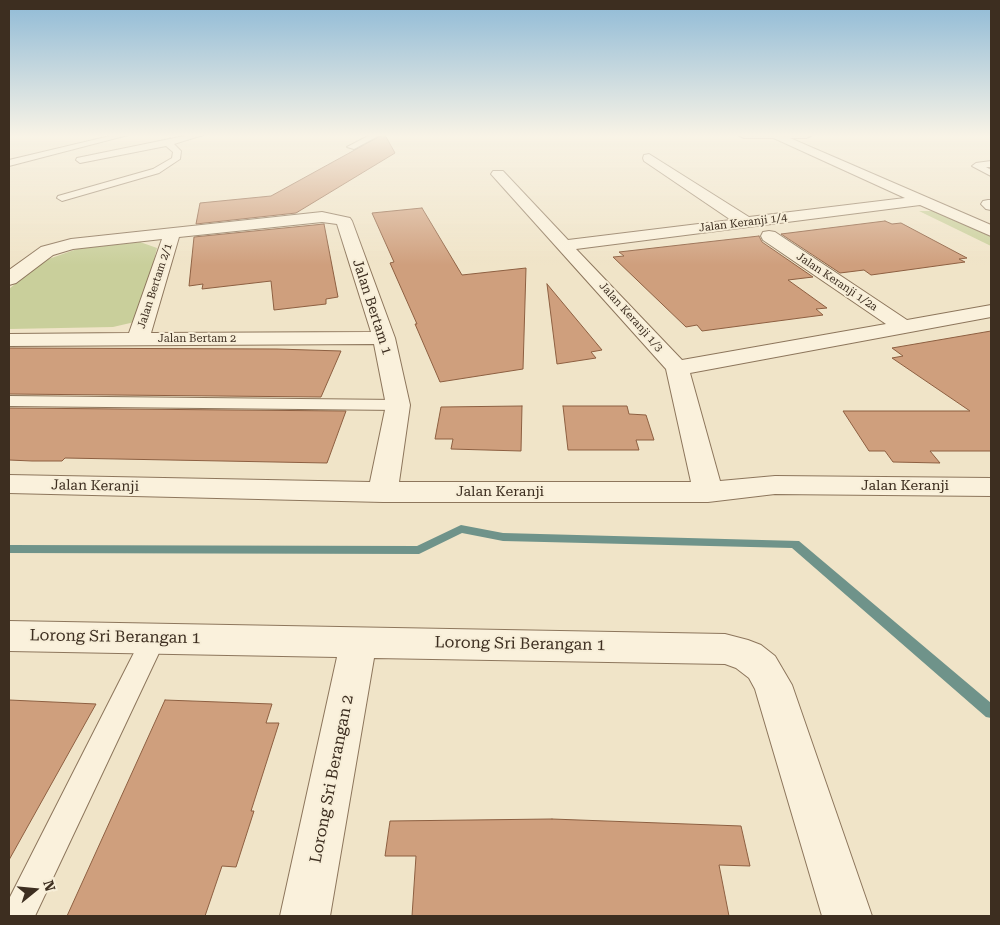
<!DOCTYPE html>
<style>
body{margin:0}
#map{position:relative;width:1000px;height:925px;overflow:hidden;background:#f0e4c8;font-family:"Roboto Serif",serif}
canvas{display:block}
.frame{position:absolute;inset:0;border:10px solid #3d2e20;pointer-events:none}
.north{position:absolute;left:10px;top:865px;width:50px;height:50px;-webkit-text-stroke:4px #f7eed8;paint-order:stroke;rotate:73deg;font-size:14px;font-weight:700;line-height:20px;text-align:center;color:#3d2e20}
.north::after{content:'';display:block;margin:auto;width:18px;height:22px;background:#3d2e20;clip-path:polygon(50% 0,100% 100%,50% 72%,0 100%)}
</style>
<div id="map">
<canvas width="1000" height="925"></canvas>
<div class="frame"></div>
<div class="north">N</div>
</div>
<script>
const ctx = document.querySelector('canvas').getContext('2d');
ctx.lineJoin = 'round';
function fill(path, color) {
  ctx.fillStyle = color;
  ctx.fill(path, 'evenodd');
}
function shape(rows) {
  const path = new Path2D();
  for (const r of rows) {
    path.moveTo(r[0], r[1]);
    for (let i = 2; i < r.length; i += 2) path.lineTo(r[i], r[i + 1]);
  }
  return path;
}
function stroke(path, color, width, dash) {
  ctx.strokeStyle = color;
  ctx.lineWidth = width;
  ctx.lineCap = dash ? 'butt' : 'round';
  ctx.setLineDash(dash || []);
  ctx.stroke(path);
}
function write(font, color, halo, rows, align = 'center') {
  ctx.font = font + ' "Roboto Serif",serif';
  ctx.lineWidth = 4;
  ctx.setLineDash([]);
  ctx.textBaseline = 'middle';
  ctx.strokeStyle = halo;
  ctx.fillStyle = color;
  for (const [text, x, y, turn = 0] of rows) {
    ctx.save();
    ctx.translate(x, y);
    ctx.rotate((+turn || 0) * Math.PI / 180);
    ctx.textAlign = isNaN(turn) ? turn : align;
    if (halo) ctx.strokeText(text, 0, 0);
    ctx.fillText(text, 0, 0);
    ctx.restore();
  }
}
const green = shape([
 [919,211,934,211,991,235,991,246],
 [140,242,157,248,139,321,113,327,9,329,9,289,43,261,77,249]
]);
const stream = shape([
 [461,525,503,533,799,541,991,703,991,718,986,717,792,548,503,541,462,533,419,554,9,553,9,545,417,546,461,525]
]);
const building = shape([
 [382,135,385,135,395,153,296,213,196,224,200,203,271,196,382,135],
 [422,208,462,275,526,268,523,369,440,382,415,324,417,324,390,263,394,262,372,213,422,208],
 [885,221,892,224,901,223,967,258,959,259,965,262,871,275,864,270,840,273,781,234,885,221],
 [324,224,338,297,326,299,326,304,274,310,271,281,202,289,203,284,189,286,194,237,324,224],
 [759,236,762,242,813,277,788,280,827,308,816,309,823,315,702,331,697,325,686,327,613,257,624,256,619,252,759,236],
 [547,284,602,350,591,352,596,358,557,364,547,284],
 [991,331,991,451,930,451,940,463,893,462,885,451,869,451,843,411,970,411,892,358,903,356,892,348,991,331],
 [9,348,277,349,341,351,321,397,9,394,9,348],
 [522,406,521,451,451,449,453,439,435,439,441,407,522,406],
 [563,406,627,406,629,414,646,415,654,440,636,440,639,450,568,450,563,406],
 [9,408,346,411,327,463,65,458,62,461,32,461,9,460,9,408],
 [9,700,96,704,9,860,9,700],
 [165,700,272,704,266,723,279,723,251,811,254,811,236,867,222,866,205,916,67,916,165,700],
 [552,819,741,826,750,866,719,865,729,916,412,916,416,856,385,856,390,821,552,819]
]);
const service = shape([
 [114,135,128,135,9,166,9,160,114,135],
 [189,135,203,135,174,144,181,151,180,159,159,173,62,201,57,198,58,196,153,169,172,158,173,152,166,146,80,163,76,160,77,158,189,135],
 [370,135,380,135,354,149,347,147,370,135],
 [991,161,991,167,986,167,991,170,991,176,972,166,976,163,991,161],
 [9,396,398,400,404,401,406,405,404,409,398,410,9,406,9,396],
 [154,628,163,631,166,638,35,916,9,916,9,899,145,631,154,628]
]);
const minor = shape([
 [767,135,783,135,991,225,991,236,920,205,576,249,682,360,886,324,763,240,761,236,763,232,769,231,775,232,907,320,991,305,991,317,690,373,720,481,775,476,991,478,991,496,775,494,708,502,383,502,9,493,9,475,370,482,386,405,374,344,9,346,9,334,129,333,162,239,73,249,53,255,16,283,9,285,9,270,41,247,71,239,322,212,350,218,352,221,395,338,410,405,399,482,691,482,666,369,491,174,493,171,503,171,568,240,731,220,644,161,643,158,644,155,649,154,749,217,905,198,767,135],
 [322,222,337,224,371,332,151,333,179,237,322,222],
 [988,200,991,200,991,210,986,209,981,204,983,201,988,200],
 [9,621,725,634,748,640,761,645,775,656,792,685,872,916,822,916,755,689,749,678,736,668,725,664,374,658,330,916,280,916,337,657,9,651,9,621]
]);
const tertiary = shape([
 [738,135,812,135,806,138,744,138,738,135]
]);
const farStreetnames = [
 ["Jalan Keranji 1/4",743,223,-7],
 ["Jalan Keranji 1/2a",837,282,34],
 ["Jalan Bertam 2/1",155,286,-72],
 ["Jalan Keranji 1/3",631,317,48],
 ["Jalan Bertam 2",197,339]
];
const streetNames = [
 ["Jalan Bertam 1",372,307,72],
 ["Jalan Keranji",95,486,1],
 ["Jalan Keranji",905,486],
 ["Jalan Keranji",500,492]
];
const nearStreetnames = [
 ["Lorong Sri Berangan 1",115,637,1],
 ["Lorong Sri Berangan 1",520,644,1],
 ["Lorong Sri Berangan 2",332,779,-79]
];
fill(green, '#c9cf9b');
fill(stream, '#6f938a');
fill(building, '#cf9f7d');
stroke(building, '#8d5f41', 1);
stroke(service, '#8d765c', 2);
stroke(minor, '#8d765c', 2);
stroke(tertiary, '#8d765c', 2);
fill(service, '#faf1dc');
fill(minor, '#faf1dc');
fill(tertiary, '#faf1dc');
const sky = ctx.createLinearGradient(0, 0, 0, 265);
sky.addColorStop(0, '#8fbad6');
sky.addColorStop(0.51, '#f8f3e6');
sky.addColorStop(1, '#f8f3e600');
ctx.fillStyle = sky;
ctx.fillRect(0, 0, 1000, 265);
write('11px', '#3d2e20', '#f7eed8', farStreetnames);
write('14px', '#3d2e20', '#f7eed8', streetNames);
write('16px', '#3d2e20', '#f7eed8', nearStreetnames);
</script>
